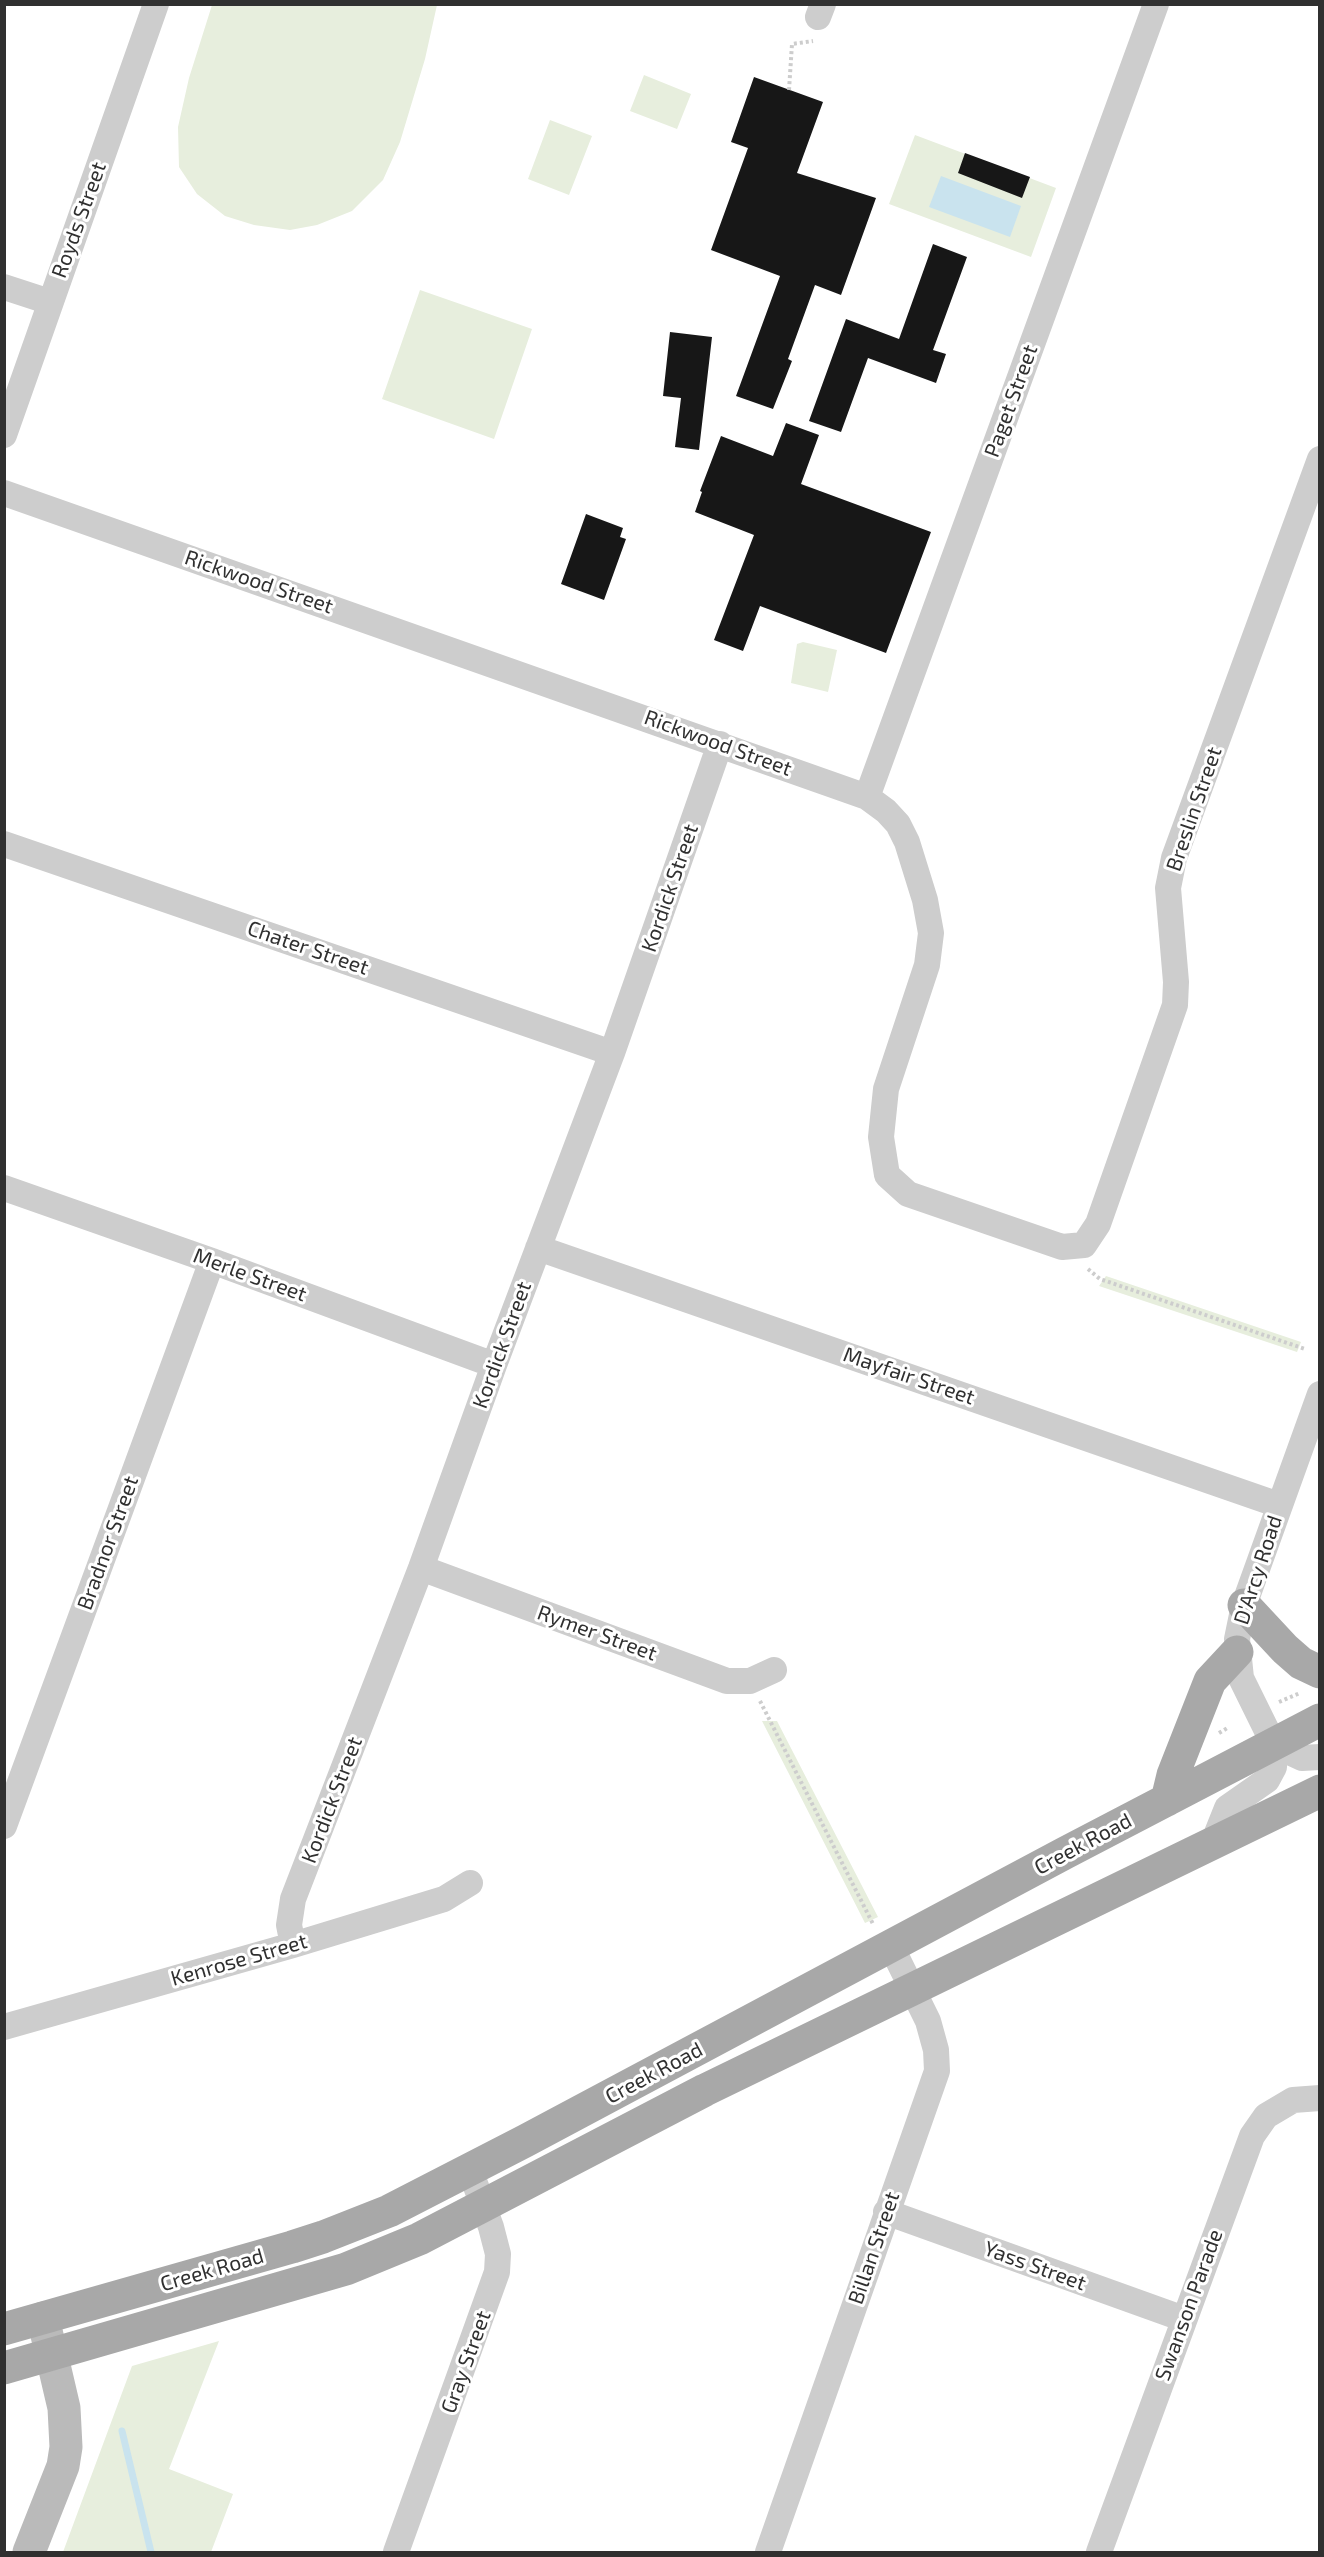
<!DOCTYPE html>
<style>
body{margin:0}
#map{position:relative;width:1324px;height:2557px;overflow:hidden;background:#fff;font-family:"Exo 2",sans-serif}
canvas{display:block}
.frame{position:absolute;inset:0;border:6px solid #303030;pointer-events:none}
</style>
<div id="map">
<canvas width="1324" height="2557"></canvas>
<div class="frame"></div>
</div>
<script>
const ctx = document.querySelector('canvas').getContext('2d');
ctx.lineJoin = 'round';
function fill(path, color) {
  ctx.fillStyle = color;
  ctx.fill(path, 'evenodd');
}
function shape(rows) {
  const path = new Path2D();
  for (const r of rows) {
    path.moveTo(r[0], r[1]);
    for (let i = 2; i < r.length; i += 2) path.lineTo(r[i], r[i + 1]);
  }
  return path;
}
function stroke(path, color, width, dash) {
  ctx.strokeStyle = color;
  ctx.lineWidth = width;
  ctx.lineCap = dash ? 'butt' : 'round';
  ctx.setLineDash(dash || []);
  ctx.stroke(path);
}
function write(font, color, halo, rows, align = 'center') {
  ctx.font = font + ' "Exo 2",sans-serif';
  ctx.lineWidth = 6;
  ctx.setLineDash([]);
  ctx.textBaseline = 'middle';
  ctx.strokeStyle = halo;
  ctx.fillStyle = color;
  for (const [text, x, y, turn = 0] of rows) {
    ctx.save();
    ctx.translate(x, y);
    ctx.rotate((+turn || 0) * Math.PI / 180);
    ctx.textAlign = isNaN(turn) ? turn : align;
    if (halo) ctx.strokeText(text, 0, 0);
    ctx.fillText(text, 0, 0);
    ctx.restore();
  }
}
const green = shape([
 [212,5,437,5,425,59,400,142,383,180,352,211,317,225,290,230,254,225,225,216,197,194,179,167,178,127,189,78],
 [644,75,691,94,677,129,630,111],
 [550,120,592,136,569,195,528,179],
 [915,135,1056,188,1031,257,889,204],
 [420,290,532,329,494,439,382,399],
 [803,642,837,650,828,692,791,683,797,644],
 [1106,1276,1301,1342,1297,1352,1099,1286],
 [762,1721,777,1721,878,1917,865,1923],
 [219,2341,169,2469,233,2494,211,2552,63,2552,132,2366]
]);
const water = shape([
 [941,176,1021,206,1010,237,929,207]
]);
const stream = shape([
 [122,2431,151,2552]
]);
const building = shape([
 [754,77,823,102,797,173,876,198,841,295,815,285,788,359,792,361,773,409,736,396,780,276,711,250,748,148,731,142],
 [965,153,1030,177,1022,198,958,173],
 [933,244,967,257,933,350,946,354,936,383,868,358,841,432,809,421,846,319,899,339],
 [670,332,712,337,699,450,675,447,681,398,663,396],
 [786,423,819,435,801,484,931,532,886,653,760,606,743,651,714,640,754,535,695,512,702,492,700,491,721,436,773,456],
 [586,514,623,528,620,537,626,539,604,600,561,584]
]);
const path = shape([
 [789,90,792,44,813,41],
 [1088,1269,1100,1279,1305,1349],
 [760,1701,873,1924],
 [1279,1702,1300,1693],
 [1219,1733,1229,1727]
]);
const street = shape([
 [818,17,823,4],
 [4,287,50,302],
 [4,435,156,4],
 [4,493,867,797,886,811,898,824,907,842,925,900,931,933,927,965,886,1089,881,1137,887,1175,908,1194,1062,1247,1084,1245,1098,1224,1175,1005,1176,982,1168,888,1174,858,1320,459],
 [867,797,1156,4],
 [4,844,612,1053],
 [4,1188,212,1261,494,1365],
 [538,1248,1279,1505],
 [421,1568,727,1681,750,1681,774,1670],
 [1274,1745,1302,1758,1320,1757],
 [4,1826,212,1261],
 [1213,1843,1227,1808,1267,1780,1274,1767,1274,1745,1241,1678,1237,1639,1244,1605,1320,1394],
 [293,1945,289,1925,293,1899,421,1568,494,1365,612,1053,720,744],
 [4,2027,293,1945,444,1899,470,1883],
 [886,2212,1184,2319],
 [396,2552,497,2272,498,2254,491,2227,470,2170],
 [768,2552,937,2071,936,2050,928,2021,891,1946],
 [1099,2552,1252,2136,1266,2116,1293,2100,1320,2098]
]);
const secondary = shape([
 [29,2552,63,2466,66,2447,64,2408,43,2318]
]);
const primary = shape([
 [1244,1605,1285,1649,1301,1663,1320,1672],
 [1167,1800,1173,1775,1210,1681,1237,1652],
 [4,2329,292,2247,323,2237,389,2211,525,2141,1065,1853,1320,1720],
 [4,2368,346,2269,419,2239,705,2090,1320,1791]
]);
const streetNames = [
 ["Royds Street",79,220,-70],
 ["Paget Street",1011,401,-70],
 ["Rickwood Street",259,582,19],
 ["Rickwood Street",718,743,20],
 ["Breslin Street",1194,809,-71],
 ["Kordick Street",670,888,-71],
 ["Chater Street",308,948,19],
 ["Merle Street",250,1275,20],
 ["Kordick Street",502,1345,-70],
 ["Mayfair Street",909,1376,19],
 ["Bradnor Street",108,1543,-70],
 ["D'Arcy Road",1258,1570,-72],
 ["Rymer Street",597,1633,20],
 ["Kordick Street",332,1800,-69],
 ["Creek Road",1083,1844,-28],
 ["Kenrose Street",239,1960,-16],
 ["Creek Road",654,2073,-28],
 ["Billan Street",874,2248,-71],
 ["Yass Street",1035,2266,20],
 ["Creek Road",212,2270,-16],
 ["Swanson Parade",1189,2305,-70],
 ["Gray Street",466,2362,-70]
];
fill(green, '#e7eedd');
fill(water, '#c9e3ee');
stroke(stream, '#c9e3ee', 7);
fill(building, '#171717');
stroke(path, '#cdcdcd', 4, [3, 3]);
stroke(street, '#cdcdcd', 26);
stroke(secondary, '#bababa', 33);
stroke(primary, '#a8a8a8', 33);
write('21px', '#303030', '#fff', streetNames);
</script>
